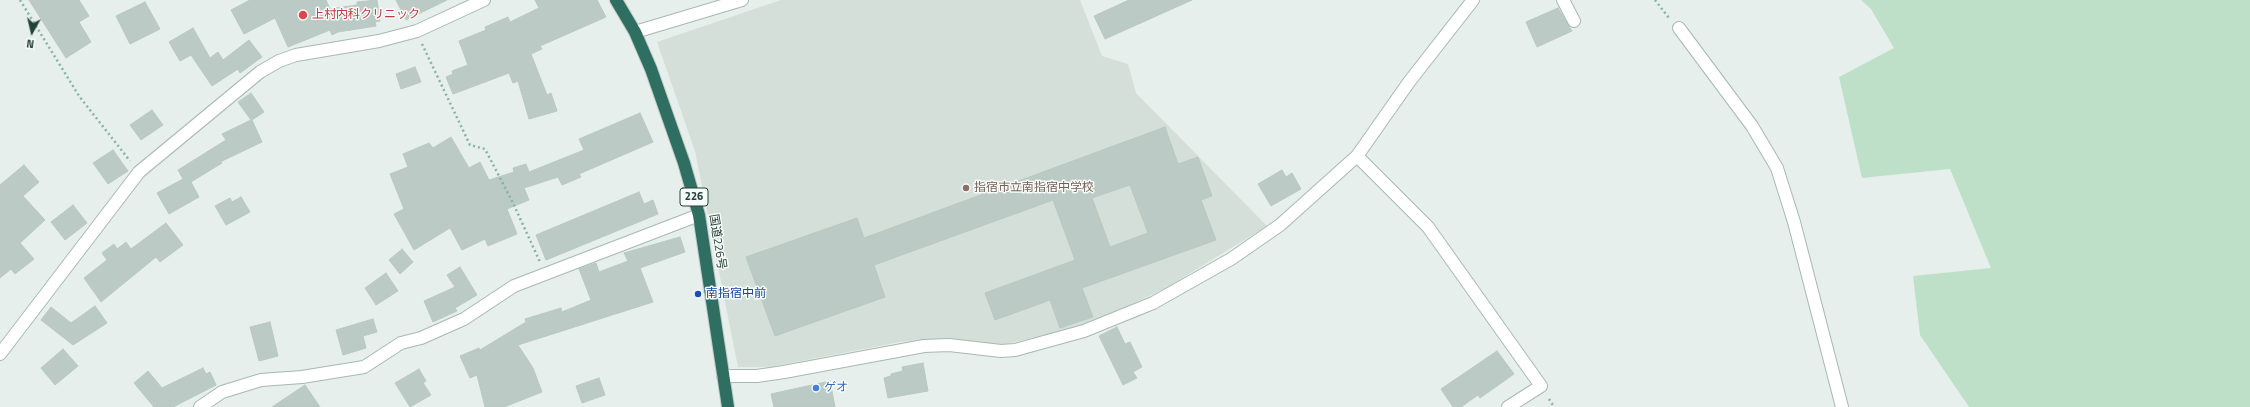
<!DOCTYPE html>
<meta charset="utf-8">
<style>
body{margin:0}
#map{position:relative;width:2250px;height:407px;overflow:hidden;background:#e6efeb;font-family:"Titillium Web",sans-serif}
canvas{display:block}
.north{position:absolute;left:12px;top:12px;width:40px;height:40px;-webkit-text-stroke:3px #f7fbf9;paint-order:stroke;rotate:188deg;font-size:11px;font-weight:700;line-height:16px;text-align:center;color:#24423a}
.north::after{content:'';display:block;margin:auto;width:14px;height:18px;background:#24423a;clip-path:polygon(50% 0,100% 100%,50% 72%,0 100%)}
</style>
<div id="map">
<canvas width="2250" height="407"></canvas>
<div class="north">N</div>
</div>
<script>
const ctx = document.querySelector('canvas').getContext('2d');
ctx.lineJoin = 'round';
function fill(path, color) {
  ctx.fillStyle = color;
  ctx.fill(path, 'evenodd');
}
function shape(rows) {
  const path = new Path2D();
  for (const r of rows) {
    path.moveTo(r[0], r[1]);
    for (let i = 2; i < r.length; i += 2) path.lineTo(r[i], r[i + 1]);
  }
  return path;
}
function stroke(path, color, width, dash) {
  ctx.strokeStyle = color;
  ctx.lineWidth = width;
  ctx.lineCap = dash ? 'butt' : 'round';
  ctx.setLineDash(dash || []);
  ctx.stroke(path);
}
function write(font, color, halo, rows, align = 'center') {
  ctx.font = font + ' "Titillium Web","Noto Sans JP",sans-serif';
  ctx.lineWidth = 3;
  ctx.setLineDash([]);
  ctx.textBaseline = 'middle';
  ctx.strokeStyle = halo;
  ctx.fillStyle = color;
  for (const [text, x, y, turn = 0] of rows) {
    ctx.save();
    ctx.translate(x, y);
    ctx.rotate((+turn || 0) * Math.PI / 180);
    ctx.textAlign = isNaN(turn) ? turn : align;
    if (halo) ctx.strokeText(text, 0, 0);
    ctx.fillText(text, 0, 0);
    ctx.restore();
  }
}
const built = shape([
 [781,0,1080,0,1102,56,1128,64,1136,93,1267,226,1166,288,1107,316,1062,331,1002,345,953,339,929,339,900,342,770,367,738,367,695,151,657,42]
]);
const green = shape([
 [1861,0,2250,0,2250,407,1969,407,1920,335,1913,276,1991,268,1950,169,1862,178,1839,77,1894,48,1871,9]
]);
const building = shape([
 [29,0,79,0,89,16,79,22,91,42,66,58,29,0],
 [250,0,326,0,330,9,357,5,357,2,377,0,380,21,375,22,376,26,338,32,332,35,330,30,288,47,275,18,244,34,231,10,250,0],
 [396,0,447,0,406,20,396,0],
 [535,0,597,0,606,17,540,46,542,49,531,54,547,95,551,93,557,111,529,119,518,81,513,83,509,73,453,94,446,77,453,74,452,71,468,65,459,41,486,30,485,27,508,17,510,22,539,8,535,0],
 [1129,0,1192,0,1105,39,1094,16,1129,0],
 [145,2,160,29,130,44,116,16,145,2],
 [1558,8,1572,31,1537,47,1526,22,1558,8],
 [193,28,210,58,218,52,223,60,249,40,262,57,240,73,238,69,212,86,191,55,180,61,169,42,193,28],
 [415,67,421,82,401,89,396,74,415,67],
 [251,93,264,112,252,120,262,142,220,162,222,163,191,182,199,197,169,214,157,193,183,179,178,170,226,140,222,134,251,120,238,102,251,93],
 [152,110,163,125,141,140,130,125,152,110],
 [640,113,653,142,579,174,581,177,562,185,558,177,524,188,529,200,507,209,517,234,488,246,485,239,462,250,450,228,414,250,394,214,404,209,390,174,408,167,403,154,429,143,433,148,451,137,469,168,480,162,489,180,514,172,513,168,526,164,529,172,584,150,579,139,640,113],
 [1165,127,1178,164,1198,157,1212,196,1201,200,1216,240,1082,288,1093,317,1060,328,1050,300,995,320,985,293,1075,260,1053,200,874,265,885,297,775,336,746,257,857,218,864,238,1165,127],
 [1130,185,1148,233,1110,247,1092,198,1130,185],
 [113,150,128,171,108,184,93,163,113,150],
 [24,165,39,182,23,196,45,220,20,243,34,259,15,274,11,269,0,278,0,185,24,165],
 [1282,170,1286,177,1292,173,1301,189,1271,206,1258,184,1282,170],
 [639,192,644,204,653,200,658,214,546,260,536,235,639,192],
 [241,197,250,212,226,225,215,206,230,198,232,202,241,197],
 [73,205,87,223,65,240,51,222,73,205],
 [166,223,183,245,160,262,156,257,101,302,84,278,107,260,102,253,114,244,117,249,126,242,131,249,166,223],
 [680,237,685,252,640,268,653,302,518,345,533,368,542,392,504,407,485,407,477,375,470,378,460,356,479,348,480,350,526,322,525,319,561,308,562,312,591,300,579,269,596,263,599,272,628,261,624,253,680,237],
 [402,249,413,262,400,274,389,260,402,249],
 [460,267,477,295,455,308,457,311,433,322,424,301,455,287,447,275,460,267],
 [386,273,398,291,376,305,365,288,386,273],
 [95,306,107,323,73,345,41,320,51,307,71,323,95,306],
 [373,319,377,332,363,336,366,348,343,355,336,330,373,319],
 [270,322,278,356,259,361,250,327,270,322],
 [1117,327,1125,344,1130,342,1142,367,1133,372,1137,378,1123,385,1099,336,1117,327],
 [63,349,78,366,55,385,41,368,63,349],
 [1497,351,1514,374,1480,398,1478,395,1461,407,1453,407,1441,389,1497,351],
 [923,363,928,391,888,398,884,378,891,376,891,374,903,371,902,367,923,363],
 [203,368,206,374,210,372,216,385,173,407,154,407,134,383,148,371,162,388,203,368],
 [419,369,426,381,423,383,431,395,410,407,395,383,419,369],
 [599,378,605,395,582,403,576,386,599,378],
 [830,381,835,407,774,407,771,394,830,381],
 [305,385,320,407,272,407,305,385]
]);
const path = shape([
 [20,0,79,96,130,161],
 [1655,0,1669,18],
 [422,44,470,145,485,149,513,203,540,262],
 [1549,399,1554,407]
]);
const minor = shape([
 [1563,0,1574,21],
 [1679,28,1752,126,1777,168,1794,222,1842,407],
 [635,32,742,0],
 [1357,156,1428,227,1541,386,1508,407],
 [0,354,139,172,260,72,279,61,296,55,379,41,417,31,484,0],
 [723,376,757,376,784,372,924,346,949,345,1001,351,1015,350,1084,331,1153,303,1231,259,1280,225,1357,156,1409,82,1473,0],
 [200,407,222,392,261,380,302,377,364,367,401,343,421,338,464,319,514,286,699,215]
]);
const highway = shape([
 [616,0,635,32,651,69,684,163,699,215,728,407]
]);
const markers = [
 [303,15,5,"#e0444e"],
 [966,188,4,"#8d6e63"],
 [698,294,4,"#1a4fb4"],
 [816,388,4,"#3f7fe0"]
];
const shields = [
 [694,197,28]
];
const shieldNames = [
 ["226",694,197]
];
const healthNames = [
 ["上村内科クリニック",312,15]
];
const educationNames = [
 ["指宿市立南指宿中学校",974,188]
];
const streetNames = [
 ["国道226号",717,242,81]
];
const transitNames = [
 ["南指宿中前",706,294]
];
const shopNames = [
 ["ゲオ",824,388]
];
fill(built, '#d4dfda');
fill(green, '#bfe0c8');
fill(building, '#bbcac4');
stroke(building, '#b8c9c2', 1);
stroke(minor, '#a8b8b2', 14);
stroke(highway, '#c2cac8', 14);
stroke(path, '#86b3a5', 2.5, [2, 3]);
stroke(minor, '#fff', 12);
stroke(highway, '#2f6f62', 12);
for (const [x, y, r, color] of markers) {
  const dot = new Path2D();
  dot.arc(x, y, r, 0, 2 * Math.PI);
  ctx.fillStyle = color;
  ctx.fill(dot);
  stroke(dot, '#f7fbf9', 1.5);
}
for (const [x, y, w] of shields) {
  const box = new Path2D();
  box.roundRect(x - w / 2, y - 9, w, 18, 3);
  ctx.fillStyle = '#f7fbf9';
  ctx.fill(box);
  stroke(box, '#24423a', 1);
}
write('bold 11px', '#24423a', null, shieldNames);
write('12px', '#be3a42', '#f7fbf9', healthNames, 'left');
write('12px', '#785e54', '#f7fbf9', educationNames, 'left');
write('12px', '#24423a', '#f7fbf9', streetNames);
write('12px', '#164399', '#f7fbf9', transitNames, 'left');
write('12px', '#366cbe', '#f7fbf9', shopNames, 'left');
</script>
